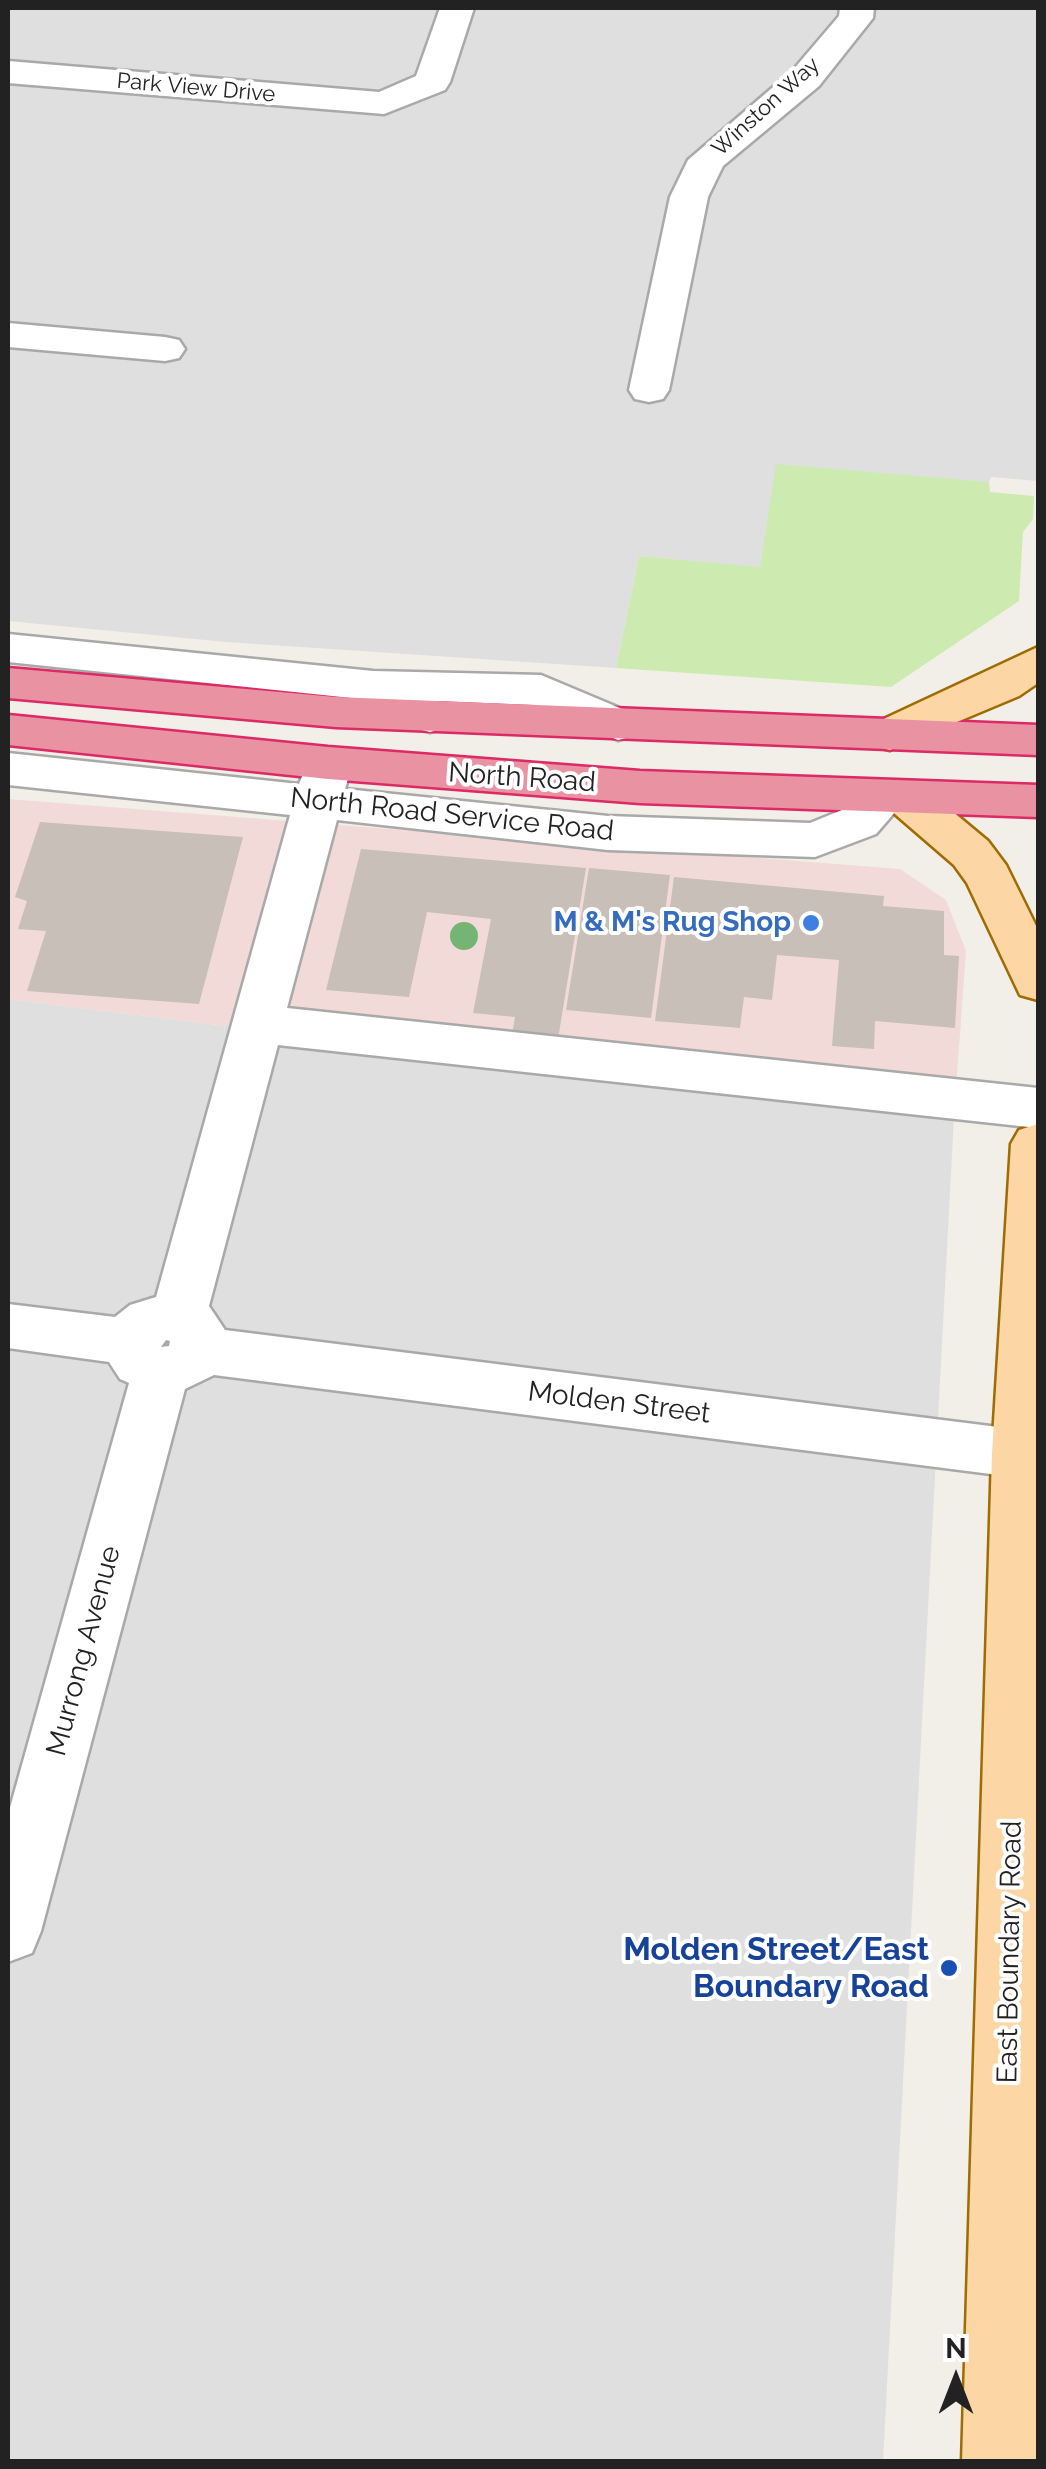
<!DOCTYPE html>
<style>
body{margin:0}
#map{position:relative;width:1046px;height:2469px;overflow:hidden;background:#f2efe9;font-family:Raleway,sans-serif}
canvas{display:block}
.frame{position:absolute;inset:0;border:10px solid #222;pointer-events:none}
.north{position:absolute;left:906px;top:2329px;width:100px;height:100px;-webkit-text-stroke:8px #fff;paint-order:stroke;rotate:0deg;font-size:28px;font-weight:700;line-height:40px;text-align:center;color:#222}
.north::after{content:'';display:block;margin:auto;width:35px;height:45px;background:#222;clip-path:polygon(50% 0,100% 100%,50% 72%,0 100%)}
</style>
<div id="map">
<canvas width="1046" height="2469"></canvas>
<div class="frame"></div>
<div class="north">N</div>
</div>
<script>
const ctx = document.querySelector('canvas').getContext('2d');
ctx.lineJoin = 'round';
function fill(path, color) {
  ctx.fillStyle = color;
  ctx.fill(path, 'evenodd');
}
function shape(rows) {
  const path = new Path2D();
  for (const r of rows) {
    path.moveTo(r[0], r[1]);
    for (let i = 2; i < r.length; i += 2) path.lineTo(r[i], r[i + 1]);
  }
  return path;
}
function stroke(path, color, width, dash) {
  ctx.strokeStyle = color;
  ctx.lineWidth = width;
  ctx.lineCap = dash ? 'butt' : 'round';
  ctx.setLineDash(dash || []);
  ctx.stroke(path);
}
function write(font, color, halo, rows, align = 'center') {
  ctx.font = font + ' Raleway,sans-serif';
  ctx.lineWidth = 8;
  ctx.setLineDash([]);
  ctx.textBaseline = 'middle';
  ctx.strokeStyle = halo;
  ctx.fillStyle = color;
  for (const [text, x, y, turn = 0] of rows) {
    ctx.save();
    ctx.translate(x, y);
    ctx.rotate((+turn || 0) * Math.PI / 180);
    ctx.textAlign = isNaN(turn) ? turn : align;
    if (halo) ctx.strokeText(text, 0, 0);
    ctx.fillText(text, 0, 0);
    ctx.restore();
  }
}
const residential = shape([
 [8,8,1038,8,1038,481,991,477,989,482,760,568,639,556,616,668,226,642,8,621],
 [8,999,954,1116,883,2461,8,2462]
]);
const commercial = shape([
 [8,799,900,869,946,900,966,951,954,1116,8,999]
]);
const grass = shape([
 [776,464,989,482,990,492,1034,496,1033,519,1023,532,1019,601,891,687,616,668,639,556,760,567]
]);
const building = shape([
 [40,822,243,837,199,1004,27,991,46,931,18,929,27,901,15,897],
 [361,849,586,868,558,1039,512,1035,515,1017,473,1013,491,919,427,912,409,997,326,990],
 [589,868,670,875,651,1018,566,1010],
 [674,877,884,896,883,906,944,911,944,955,959,956,955,1028,875,1021,874,1049,832,1046,839,960,777,955,772,1000,744,997,740,1028,655,1021]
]);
const minor = shape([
 [440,8,474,8,450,82,445,90,384,114,8,83,8,61,379,92,416,76,440,8],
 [840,8,874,8,873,18,819,86,723,166,708,197,669,390,663,399,649,402,635,399,629,390,670,197,688,160,793,70,839,16,840,8],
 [8,323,165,337,179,340,185,349,179,358,165,361,8,347,8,323],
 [8,634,373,671,541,675,634,714,641,725,634,736,618,740,534,705,437,701,446,706,453,717,446,728,430,732,414,728,361,699,8,662,8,634],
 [328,749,345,754,352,765,345,789,608,816,810,823,842,810,867,786,884,781,901,786,908,797,876,834,815,857,608,850,337,820,287,1008,1038,1088,1038,1128,278,1045,209,1306,225,1330,1038,1432,1038,1480,214,1375,185,1389,41,1931,32,1953,8,1962,8,1815,129,1383,120,1379,109,1362,8,1348,8,1304,115,1317,130,1305,156,1297,290,815,8,785,8,753,299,784,311,754,328,749],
 [166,1340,170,1341,169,1346,161,1347,166,1340]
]);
const major = shape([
 [1038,647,1038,683,1019,696,890,750,873,746,867,735,873,724,1038,647],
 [905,781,922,786,988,841,1006,865,1038,930,1038,1000,1020,995,967,883,954,865,888,808,881,797,888,786,905,781],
 [1038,1124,1038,2462,962,2462,992,1454,1011,1144,1019,1130,1038,1124]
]);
const highway = shape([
 [8,668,336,697,1038,725,1038,755,336,727,8,698,8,668],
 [8,715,328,747,640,771,1038,785,1038,817,640,803,328,779,8,745,8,715]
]);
const trees = [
 [464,936]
];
const markers = [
 [811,923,10,"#3f7fe0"],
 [949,1968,10,"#1a4fb4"]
];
const farStreetnames = [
 ["Park View Drive",196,88,5],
 ["Winston Way",766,107,-42]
];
const streetNames = [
 ["North Road",522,778,4],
 ["North Road Service Road",452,815,6],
 ["Molden Street",619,1403,7],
 ["Murrong Avenue",84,1651,-75],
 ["East Boundary Road",1010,1952,-89]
];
const shopNames = [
 ["M & M's Rug Shop",791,923]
];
const nearTransitnames = [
 ["Molden Street/East",929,1950],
 ["Boundary Road",929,1987]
];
fill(residential, '#e0dfdf');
fill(commercial, '#f2dad9');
fill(grass, '#cdebb0');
fill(building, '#c7bfb8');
stroke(minor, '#a9a9a9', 5);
stroke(major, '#a06b00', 5);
stroke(highway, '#dc2a67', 5);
fill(minor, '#fff');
fill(major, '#fcd6a4');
fill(highway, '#e892a2');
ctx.fillStyle = '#74b475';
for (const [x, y] of trees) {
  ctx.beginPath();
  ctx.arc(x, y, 14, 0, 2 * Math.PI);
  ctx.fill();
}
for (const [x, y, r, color] of markers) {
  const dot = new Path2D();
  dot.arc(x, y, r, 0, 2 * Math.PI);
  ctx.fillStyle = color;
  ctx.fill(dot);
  stroke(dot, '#fff', 4);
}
write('22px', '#222', '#fff', farStreetnames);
write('28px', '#222', '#fff', streetNames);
write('bold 28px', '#366cbe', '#fff', shopNames, 'right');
write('bold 32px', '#164399', '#fff', nearTransitnames, 'right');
</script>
